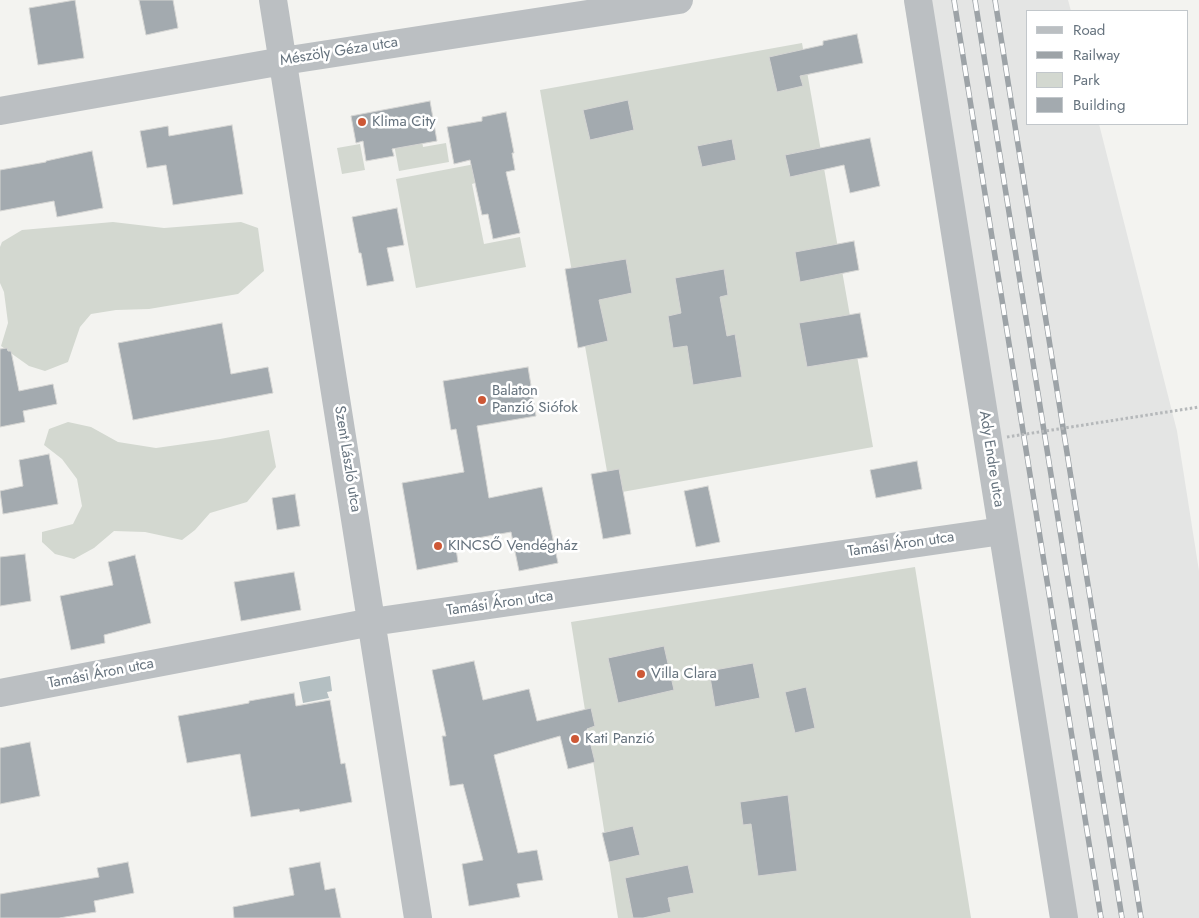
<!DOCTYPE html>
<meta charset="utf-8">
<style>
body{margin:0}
#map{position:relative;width:1199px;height:918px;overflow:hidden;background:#f3f3f0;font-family:Jost,sans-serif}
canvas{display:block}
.legend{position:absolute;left:1026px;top:10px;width:162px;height:115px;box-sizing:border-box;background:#fff;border:1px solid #c2c7cb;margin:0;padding:6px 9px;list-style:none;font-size:15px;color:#66737e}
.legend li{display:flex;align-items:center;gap:10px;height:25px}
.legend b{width:25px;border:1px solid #c2c7cb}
</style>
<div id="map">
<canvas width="1199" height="918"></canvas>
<ul class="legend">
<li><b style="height:6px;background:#bbbfc2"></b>Road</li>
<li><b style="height:6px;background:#9da3a7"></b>Railway</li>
<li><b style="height:14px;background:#d3d8d0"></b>Park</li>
<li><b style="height:14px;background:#a3aaaf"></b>Building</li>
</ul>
</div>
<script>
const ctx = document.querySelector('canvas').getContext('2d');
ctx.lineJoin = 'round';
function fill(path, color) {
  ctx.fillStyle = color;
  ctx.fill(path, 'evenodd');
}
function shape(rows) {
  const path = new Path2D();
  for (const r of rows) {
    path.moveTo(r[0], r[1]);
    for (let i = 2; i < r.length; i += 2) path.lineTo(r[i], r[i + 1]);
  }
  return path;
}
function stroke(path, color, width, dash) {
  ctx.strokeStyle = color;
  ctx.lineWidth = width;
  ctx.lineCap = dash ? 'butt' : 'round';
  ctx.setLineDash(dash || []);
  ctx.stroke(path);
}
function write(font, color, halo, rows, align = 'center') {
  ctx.font = font + ' Jost,sans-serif';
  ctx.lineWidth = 5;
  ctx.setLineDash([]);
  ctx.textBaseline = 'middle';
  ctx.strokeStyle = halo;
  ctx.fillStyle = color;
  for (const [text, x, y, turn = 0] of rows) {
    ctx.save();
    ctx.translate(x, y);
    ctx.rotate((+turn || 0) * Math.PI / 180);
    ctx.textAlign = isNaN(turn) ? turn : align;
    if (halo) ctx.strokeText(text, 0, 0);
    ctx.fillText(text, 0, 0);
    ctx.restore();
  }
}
const built = shape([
 [904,0,1068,0,1071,11,1028,11,1028,124,1099,124,1177,431,1199,571,1199,918,1054,918]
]);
const green = shape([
 [802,43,873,447,611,494,540,90],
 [421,134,423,147,446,143,449,162,399,171,393,139],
 [360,144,365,170,342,174,337,148],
 [475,164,478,182,472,184,484,244,520,237,526,267,416,288,396,179],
 [113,222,164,228,241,222,258,228,264,271,238,294,149,309,116,310,91,314,80,327,68,362,45,371,29,366,1,346,8,323,4,292,0,283,0,247,2,242,22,230],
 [68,422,91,427,118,442,156,448,220,439,269,430,276,467,247,502,210,513,195,530,182,540,145,532,114,531,94,548,74,559,55,554,42,542,42,532,73,524,82,506,77,479,62,459,44,445,49,429],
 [915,567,971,918,618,918,571,622]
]);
const water = shape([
 [330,676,332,691,327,692,329,698,303,703,299,682]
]);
const building = shape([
 [75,0,84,58,38,65,29,8,75,0],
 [139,0,173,0,178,28,146,35,139,0],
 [857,34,863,63,800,76,803,86,777,92,769,57,823,45,823,41,857,34],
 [628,100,634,130,590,140,583,110,628,100],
 [430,101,437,141,392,149,394,156,366,161,363,141,356,143,351,116,430,101],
 [506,112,514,153,512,153,515,170,506,172,520,233,493,239,488,214,482,215,470,160,454,164,447,127,482,121,482,117,506,112],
 [232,125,243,194,173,205,166,165,147,168,140,131,168,126,169,136,232,125],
 [870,138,880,186,850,193,844,165,790,177,785,155,870,138],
 [732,139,736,160,702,167,697,146,732,139],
 [92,151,103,208,57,217,54,201,0,211,0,170,46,162,46,161,92,151],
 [397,208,404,245,387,248,394,281,367,286,361,253,359,253,352,217,397,208],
 [854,241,859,270,800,282,795,252,854,241],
 [626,259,632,293,599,300,608,341,578,348,565,269,626,259],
 [724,269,728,295,720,297,727,336,735,334,742,377,693,385,687,346,673,348,668,316,681,313,675,278,724,269],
 [860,313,868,357,807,367,799,323,860,313],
 [222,323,231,374,268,367,273,393,133,420,118,343,222,323],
 [7,348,8,351,11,351,19,391,53,384,57,404,23,411,25,422,0,427,0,349,7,348],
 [528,367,536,416,477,426,489,498,542,487,558,563,519,571,511,532,455,542,458,562,417,570,402,483,464,472,456,429,451,430,443,381,528,367],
 [49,454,58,504,3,514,0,491,23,486,19,460,49,454],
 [917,461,922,489,876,498,870,470,917,461],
 [619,469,631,534,603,539,591,474,619,469],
 [708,486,720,542,696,547,684,491,708,486],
 [295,494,300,526,277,530,272,498,295,494],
 [25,554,31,601,0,606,0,557,25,554],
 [135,555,151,623,104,635,105,643,71,650,60,596,113,585,108,562,135,555],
 [294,572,301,610,241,621,234,582,294,572],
 [664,646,674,690,618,703,608,658,664,646],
 [474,661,483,700,529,689,537,721,591,708,595,726,587,729,595,762,568,769,560,736,494,755,518,853,537,850,543,880,517,884,520,897,469,906,462,864,483,860,463,784,450,786,442,736,446,736,432,670,474,661],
 [753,663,760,698,715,707,709,671,753,663],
 [806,687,815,728,795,733,785,692,806,687],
 [294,693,296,706,330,700,341,764,345,763,352,802,300,812,299,809,251,817,240,754,187,763,178,716,249,703,249,701,294,693],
 [30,742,40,796,0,804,0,748,30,742],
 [788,795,797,871,758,876,751,824,743,825,740,802,788,795],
 [633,826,640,855,609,862,602,833,633,826],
 [128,862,134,893,94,901,96,912,59,918,0,918,0,894,99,877,97,868,128,862],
 [320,862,325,890,335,888,341,918,234,918,233,907,294,895,289,868,320,862],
 [688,865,694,893,668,898,671,912,643,918,633,918,625,878,688,865]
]);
const minor = shape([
 [273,0,418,918],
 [918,0,1064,918],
 [0,111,283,61,679,0],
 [0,693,372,622,1002,531]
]);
const rail = shape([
 [954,0,1101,918],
 [975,0,1122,918],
 [995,0,1141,918]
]);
const pathBridge = shape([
 [1007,437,1199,407]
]);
const markers = [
 [362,122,5,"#cd5836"],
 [482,400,5,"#cd5836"],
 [438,546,5,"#cd5836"],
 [641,674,5,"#cd5836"],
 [575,739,5,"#cd5836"]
];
const streetNames = [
 ["Mészöly Géza utca",339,52,-9],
 ["Szent László utca",347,459,81],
 ["Ady Endre utca",991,459,81],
 ["Tamási Áron utca",901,545,-8],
 ["Tamási Áron utca",500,604,-8],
 ["Tamási Áron utca",101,674,-11]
];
const poiNames = [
 ["Klima City",372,122],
 ["Balaton",492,391],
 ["Panzió Siófok",492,408],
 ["KINCSŐ Vendégház",448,546],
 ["Villa Clara",651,674],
 ["Kati Panzió",585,739]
];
fill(built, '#e4e5e4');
fill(green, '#d3d8d0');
fill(water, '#b4bfc2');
fill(building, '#a3aaaf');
stroke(building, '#d5d5d3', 1);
stroke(minor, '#bbbfc2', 28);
stroke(rail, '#9da3a7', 5.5);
stroke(rail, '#fff', 4, [11]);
stroke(pathBridge, '#b5b8ba', 3, [2.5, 2.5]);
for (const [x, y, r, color] of markers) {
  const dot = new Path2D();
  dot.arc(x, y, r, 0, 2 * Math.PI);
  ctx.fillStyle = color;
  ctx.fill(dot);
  stroke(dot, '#fff', 2);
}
write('15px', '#66737e', '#fff', streetNames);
write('15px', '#66737e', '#fff', poiNames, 'left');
</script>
